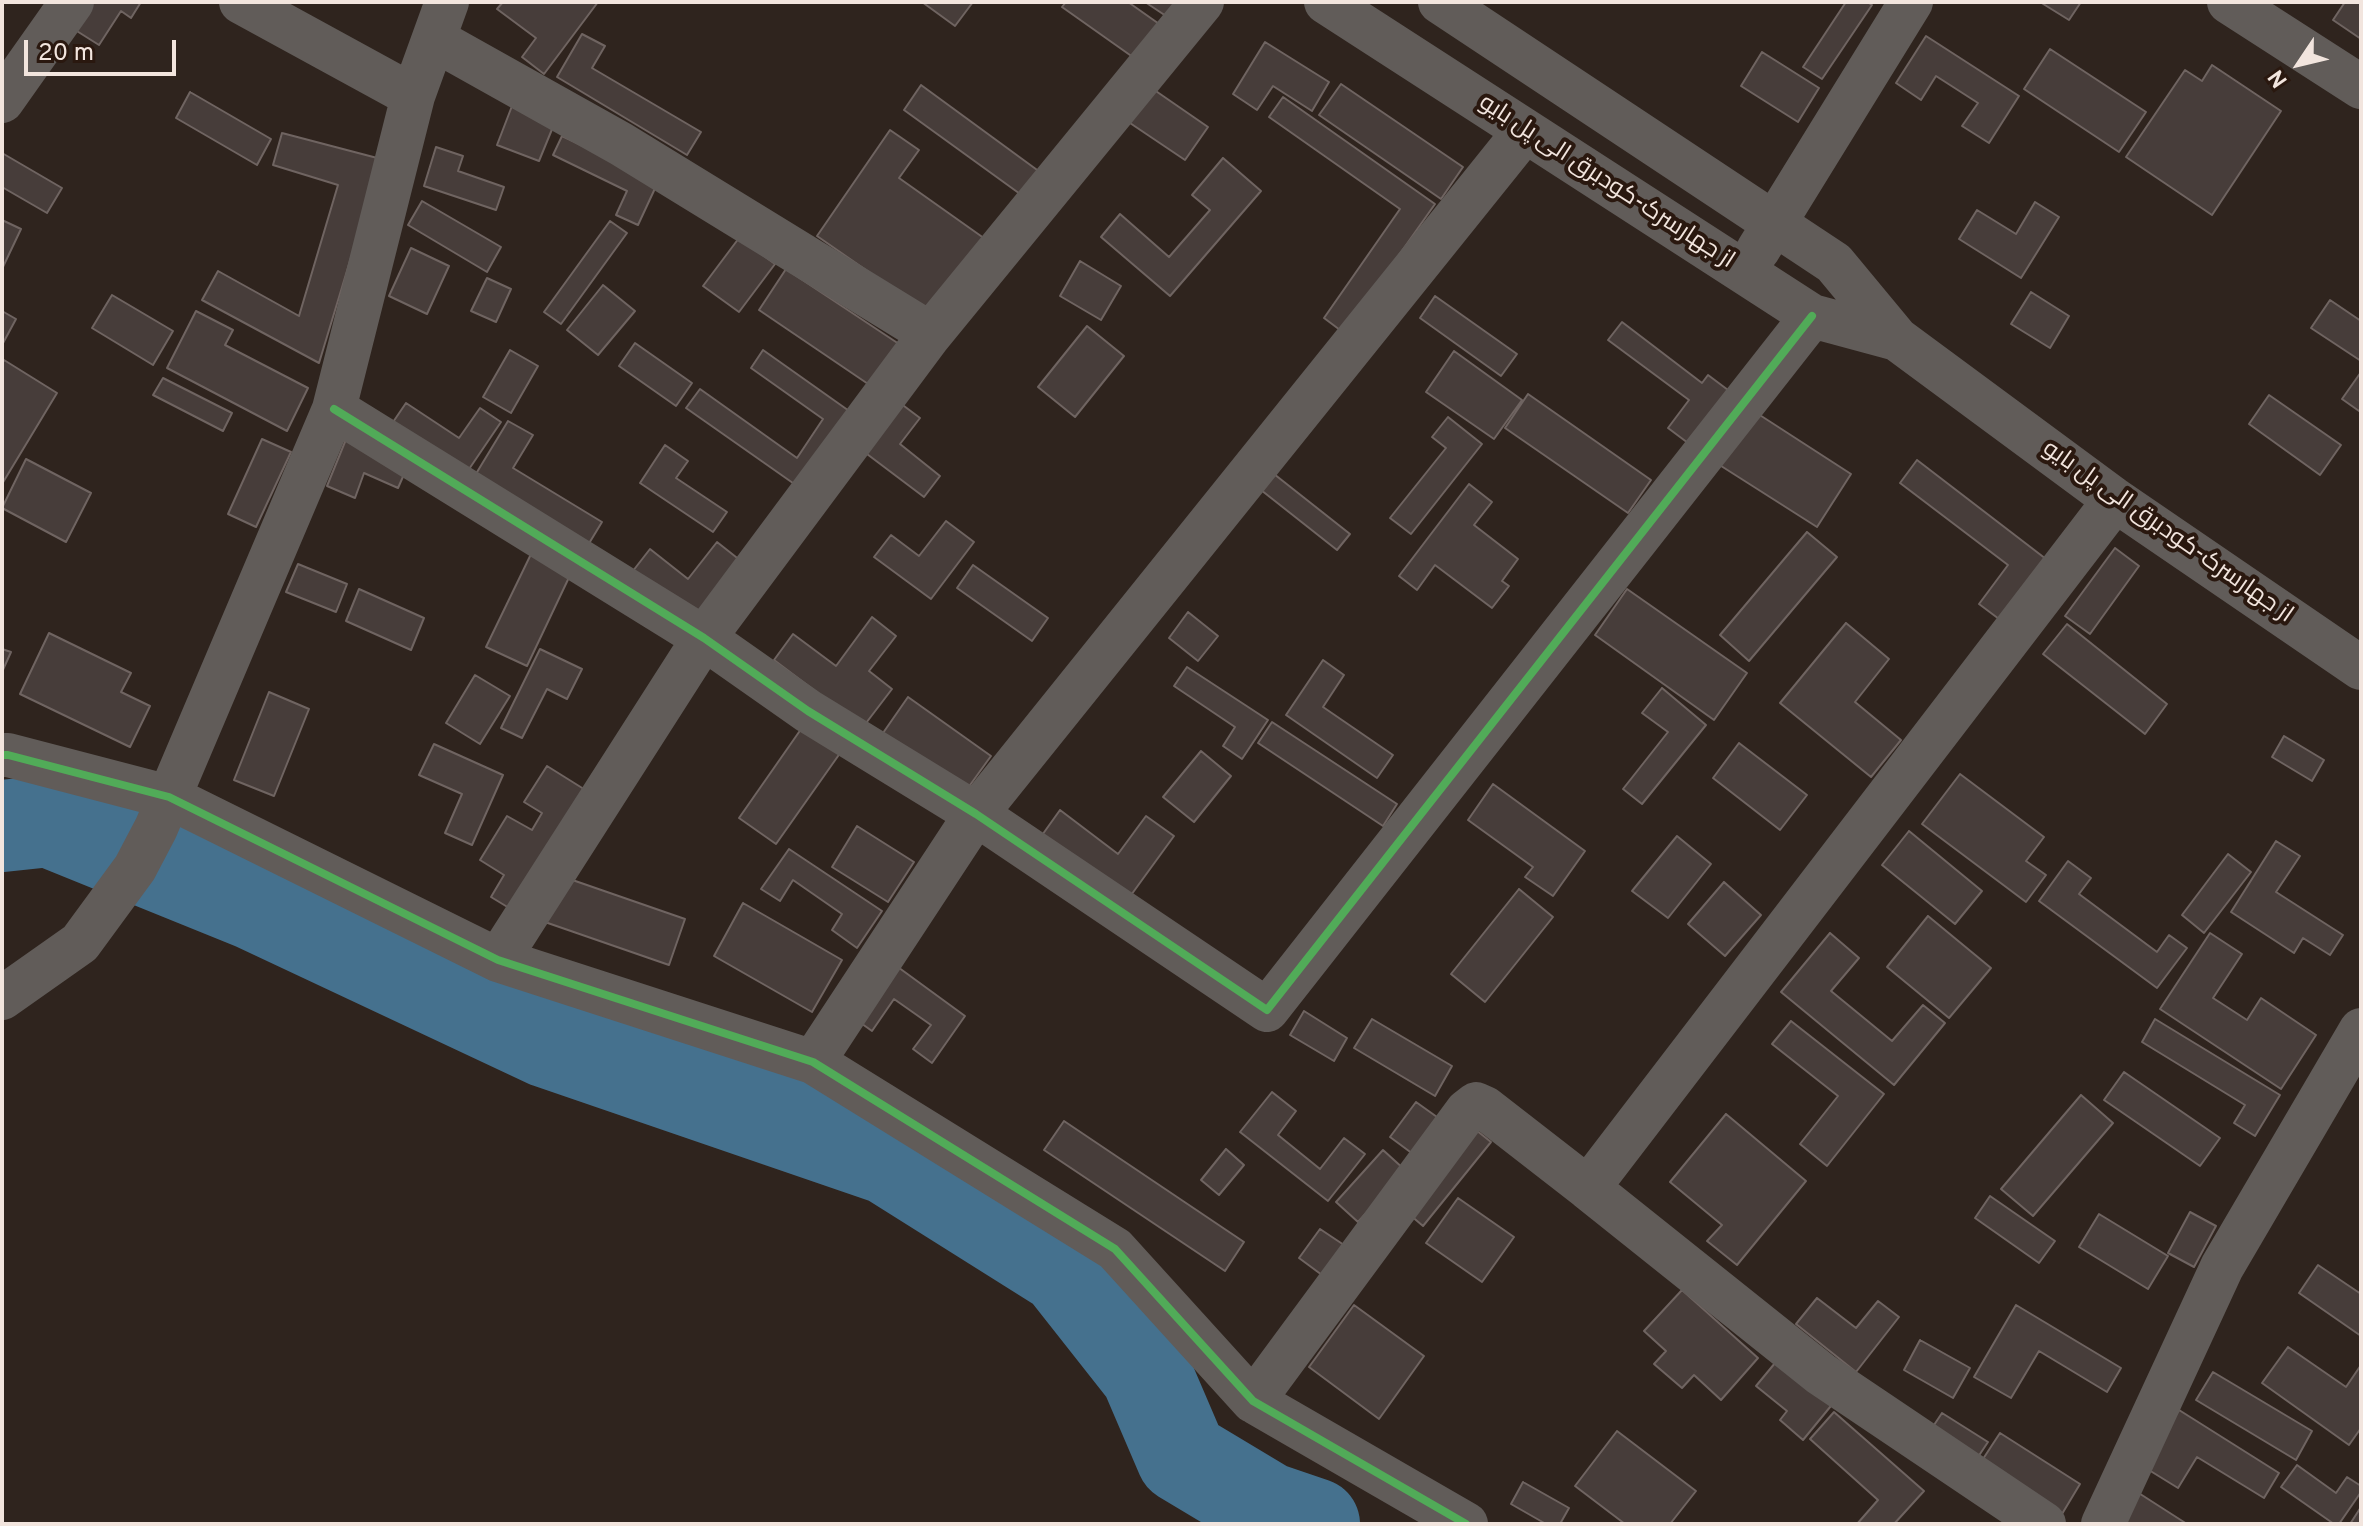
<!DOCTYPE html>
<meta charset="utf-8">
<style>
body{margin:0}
#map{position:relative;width:2363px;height:1526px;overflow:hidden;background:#2f241e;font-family:Overpass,sans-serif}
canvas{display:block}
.frame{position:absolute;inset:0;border:4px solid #f2e5de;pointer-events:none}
.north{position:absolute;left:2259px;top:24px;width:80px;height:80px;-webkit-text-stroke:6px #2a180f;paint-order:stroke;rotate:235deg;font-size:22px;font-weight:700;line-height:32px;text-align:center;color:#f2e5de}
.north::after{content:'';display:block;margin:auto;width:28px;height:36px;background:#f2e5de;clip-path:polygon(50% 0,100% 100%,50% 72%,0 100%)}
.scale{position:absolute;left:24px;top:40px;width:152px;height:36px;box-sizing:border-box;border:4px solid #f2e5de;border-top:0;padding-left:10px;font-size:24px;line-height:28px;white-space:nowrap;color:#f2e5de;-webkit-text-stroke:6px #2a180f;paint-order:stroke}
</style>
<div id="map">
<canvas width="2363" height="1526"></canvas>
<div class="frame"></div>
<div class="north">N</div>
<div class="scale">20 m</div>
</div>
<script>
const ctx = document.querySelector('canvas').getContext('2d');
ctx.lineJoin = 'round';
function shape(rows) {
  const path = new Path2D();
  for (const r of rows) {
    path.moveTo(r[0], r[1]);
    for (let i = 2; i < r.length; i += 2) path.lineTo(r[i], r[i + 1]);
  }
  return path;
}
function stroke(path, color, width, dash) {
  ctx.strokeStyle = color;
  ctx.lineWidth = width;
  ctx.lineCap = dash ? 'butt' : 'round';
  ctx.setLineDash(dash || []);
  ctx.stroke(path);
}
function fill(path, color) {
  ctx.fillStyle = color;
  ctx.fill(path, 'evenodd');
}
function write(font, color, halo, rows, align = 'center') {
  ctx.font = font + ' Overpass,Cairo,sans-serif';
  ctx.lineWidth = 8;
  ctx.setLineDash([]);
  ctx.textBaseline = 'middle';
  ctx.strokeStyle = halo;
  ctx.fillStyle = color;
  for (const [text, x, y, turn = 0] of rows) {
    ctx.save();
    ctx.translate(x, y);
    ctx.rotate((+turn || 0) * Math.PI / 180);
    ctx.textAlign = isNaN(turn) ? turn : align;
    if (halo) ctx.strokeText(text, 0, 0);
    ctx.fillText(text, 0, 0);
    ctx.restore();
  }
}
const river = shape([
 [2,826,49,821,254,904,548,1042,889,1159,1064,1269,1146,1373,1182,1457,1267,1508,1314,1524]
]);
const building = shape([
 [88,2,141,2,131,18,121,11,99,45,72,28,88,2],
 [503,2,598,2,544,74,522,57,536,38,497,9,503,2],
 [922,2,973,2,955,26,922,2],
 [1066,2,1128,2,1162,26,1137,60,1062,7,1066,2],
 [1145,2,1183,2,1172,20,1145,2],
 [1846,2,1867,2,1872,5,1822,79,1803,67,1846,2],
 [2040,2,2081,2,2069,20,2040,2],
 [2345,2,2361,2,2361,39,2333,20,2345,2],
 [582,34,605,46,592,68,701,132,687,155,557,77,582,34],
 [1926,36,2019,96,1989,143,1962,126,1978,103,1936,76,1921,100,1896,83,1926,36],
 [1265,42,1329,82,1312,111,1273,86,1257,110,1233,94,1265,42],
 [2050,49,2146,112,2119,152,2024,89,2050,49],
 [1762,52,1819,88,1798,122,1741,86,1762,52],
 [2212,65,2281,111,2212,215,2126,157,2185,70,2202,81,2212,65],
 [1341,84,1463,167,1441,199,1319,115,1341,84],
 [921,85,1044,175,1027,199,904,110,921,85],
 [1150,87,1208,127,1185,160,1127,121,1150,87],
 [190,92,271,139,257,165,176,118,190,92],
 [1283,97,1435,204,1344,333,1324,318,1400,209,1269,117,1283,97],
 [512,106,555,122,539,161,497,145,512,106],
 [890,130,919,150,899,178,988,241,935,318,817,236,890,130],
 [282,133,381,159,319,363,202,300,218,271,299,316,338,185,273,165,282,133],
 [562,136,658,182,638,225,616,215,627,191,553,155,562,136],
 [436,147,463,156,458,171,504,187,496,210,424,186,436,147],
 [2,153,62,188,47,213,2,187,2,153],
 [1223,158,1261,191,1170,296,1101,237,1120,214,1169,257,1210,210,1192,195,1223,158],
 [422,201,501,247,487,272,408,225,422,201],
 [2035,202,2059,217,2021,278,1959,239,1977,210,2016,234,2035,202],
 [2,220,21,229,2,269,2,220],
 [610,221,627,233,561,324,544,312,610,221],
 [739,238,775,264,739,312,703,286,739,238],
 [411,248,449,266,427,314,389,296,411,248],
 [1080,261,1121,286,1101,320,1060,296,1080,261],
 [786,269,902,346,874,388,759,310,786,269],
 [487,278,511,289,496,322,471,311,487,278],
 [603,285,635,311,598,355,567,330,603,285],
 [2031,292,2069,316,2050,348,2011,324,2031,292],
 [112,295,173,331,153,365,92,328,112,295],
 [1435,296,1517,354,1501,376,1420,318,1435,296],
 [2330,300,2361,321,2361,361,2311,328,2330,300],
 [2,311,16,319,2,345,2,311],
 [196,311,233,330,225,345,308,388,287,431,167,368,196,311],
 [1622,322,1702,383,1708,375,1728,390,1688,443,1668,428,1689,400,1608,340,1622,322],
 [1087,326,1124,356,1075,417,1038,387,1087,326],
 [635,343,692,383,676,406,619,366,635,343],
 [510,350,538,366,511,413,483,397,510,350],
 [763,350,852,413,800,488,686,408,700,389,797,458,823,419,751,368,763,350],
 [1454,351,1522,400,1494,439,1426,392,1454,351],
 [4,360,57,393,2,484,2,363,4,360],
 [2361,372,2361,408,2359,411,2342,399,2361,372],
 [163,378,232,413,223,431,153,395,163,378],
 [1528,394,1651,480,1628,513,1505,428,1528,394],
 [2269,395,2341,445,2320,475,2249,424,2269,395],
 [896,400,920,418,900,444,940,476,924,497,859,448,896,400],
 [406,403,459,438,480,408,501,422,463,478,389,428,406,403],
 [1752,410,1851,474,1817,527,1718,464,1752,410],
 [1448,417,1482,444,1411,534,1390,518,1446,448,1432,437,1448,417],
 [508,421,533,435,513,468,602,522,585,550,471,482,508,421],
 [349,432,409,463,398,488,364,473,355,498,327,486,349,432],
 [262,439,291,452,256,527,228,514,262,439],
 [665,445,688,461,676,478,727,512,713,532,640,483,665,445],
 [26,459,91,493,66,542,2,508,26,459],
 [1917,460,2046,559,1999,619,1979,604,2008,565,1900,483,1917,460],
 [1274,474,1350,534,1337,550,1261,490,1274,474],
 [1469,484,1492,502,1474,525,1518,559,1502,581,1509,586,1492,608,1435,565,1417,590,1399,576,1469,484],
 [946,521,974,542,931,599,874,557,891,535,919,556,946,521],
 [1807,532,1837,557,1749,661,1720,635,1807,532],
 [717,542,741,561,691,625,629,576,650,549,688,579,717,542],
 [2115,548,2139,566,2090,634,2065,616,2115,548],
 [533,550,573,569,527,666,486,647,533,550],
 [298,564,347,584,336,612,286,592,298,564],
 [973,565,1048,618,1032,641,957,588,973,565],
 [359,589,424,618,411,650,346,621,359,589],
 [1627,589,1747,673,1714,720,1595,635,1627,589],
 [1188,612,1218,636,1198,661,1169,638,1188,612],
 [872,617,896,636,869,671,892,689,863,727,774,660,793,634,836,666,872,617],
 [1846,623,1889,659,1855,702,1901,740,1871,777,1780,703,1846,623],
 [2067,624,2167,704,2145,734,2043,654,2067,624],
 [49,633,131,673,121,692,150,706,130,747,20,694,49,633],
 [2,649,11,652,2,672,2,649],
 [540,649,582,669,567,699,547,689,522,738,501,728,540,649],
 [1323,660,1344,675,1323,707,1393,755,1377,778,1286,715,1323,660],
 [1187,667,1268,720,1242,759,1223,746,1235,727,1174,686,1187,667],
 [475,675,510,696,480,744,446,723,475,675],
 [1662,688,1706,725,1642,804,1623,789,1668,732,1642,713,1662,688],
 [269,692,309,709,274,796,234,780,269,692],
 [908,697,991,756,965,792,883,733,908,697],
 [806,722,843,749,776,844,739,818,806,722],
 [1272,722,1397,804,1383,826,1258,743,1272,722],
 [2284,736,2324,760,2312,781,2272,757,2284,736],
 [1739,743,1807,795,1780,830,1713,778,1739,743],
 [434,744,503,775,472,845,445,833,462,794,419,775,434,744],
 [1201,751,1231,776,1194,822,1163,797,1201,751],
 [547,766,587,791,514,911,491,897,504,875,480,860,507,816,532,830,542,813,524,802,547,766],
 [1960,774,2044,837,2026,861,2046,875,2026,902,1922,824,1960,774],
 [1493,784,1585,851,1553,896,1525,877,1533,867,1468,820,1493,784],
 [1060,810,1118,854,1146,816,1174,836,1126,902,1040,838,1060,810],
 [857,826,914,862,888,902,832,867,857,826],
 [1909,831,1982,891,1955,924,1882,865,1909,831],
 [1677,836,1711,864,1668,918,1632,891,1677,836],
 [2276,841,2300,856,2276,892,2343,935,2330,955,2303,938,2294,953,2231,912,2276,841],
 [789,849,882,911,857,948,832,930,842,914,793,880,780,901,761,889,789,849],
 [2228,854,2251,872,2204,933,2182,915,2228,854],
 [2068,861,2091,878,2079,894,2157,952,2169,935,2187,948,2157,988,2039,901,2068,861],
 [558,875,685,919,669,965,542,921,558,875],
 [1724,882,1761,915,1725,956,1688,924,1724,882],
 [1519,889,1553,917,1485,1002,1451,974,1519,889],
 [743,903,842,960,812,1012,714,956,743,903],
 [1928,916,1991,968,1949,1018,1887,967,1928,916],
 [1830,933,1859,958,1831,991,1892,1041,1923,1005,1945,1023,1894,1085,1781,992,1830,933],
 [2210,933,2242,954,2213,998,2247,1020,2261,998,2316,1035,2281,1089,2160,1009,2210,933],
 [891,962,965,1016,932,1063,913,1049,931,1025,894,999,872,1031,851,1016,891,962],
 [1304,1011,1347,1038,1334,1061,1290,1035,1304,1011],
 [1372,1019,1452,1066,1435,1096,1354,1048,1372,1019],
 [2155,1019,2280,1095,2255,1136,2234,1123,2245,1105,2142,1042,2155,1019],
 [1791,1021,1884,1094,1827,1166,1800,1144,1838,1096,1772,1044,1791,1021],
 [2124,1072,2220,1138,2200,1166,2104,1100,2124,1072],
 [1272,1092,1296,1111,1278,1135,1320,1169,1344,1138,1365,1154,1328,1201,1240,1132,1272,1092],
 [2081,1095,2113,1123,2033,1216,2001,1189,2081,1095],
 [1416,1102,1444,1122,1417,1157,1390,1137,1416,1102],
 [1726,1114,1806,1181,1737,1265,1707,1241,1722,1225,1670,1182,1726,1114],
 [1064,1121,1244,1242,1225,1271,1044,1150,1064,1121],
 [1471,1126,1491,1142,1423,1226,1403,1209,1471,1126],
 [1226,1149,1244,1165,1219,1195,1201,1180,1226,1149],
 [1383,1150,1405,1170,1358,1222,1336,1202,1383,1150],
 [1990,1196,2055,1241,2039,1263,1975,1218,1990,1196],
 [1458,1198,1514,1237,1482,1282,1426,1243,1458,1198],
 [2190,1212,2216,1226,2194,1267,2168,1253,2190,1212],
 [2099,1214,2168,1256,2148,1289,2079,1247,2099,1214],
 [1320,1229,1344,1245,1322,1275,1299,1258,1320,1229],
 [2318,1265,2361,1294,2361,1336,2299,1293,2318,1265],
 [1682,1290,1758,1358,1721,1400,1694,1375,1682,1388,1654,1364,1666,1351,1644,1331,1682,1290],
 [1817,1298,1856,1328,1878,1301,1899,1317,1856,1372,1796,1324,1817,1298],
 [1354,1305,1424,1356,1379,1419,1309,1367,1354,1305],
 [2016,1305,2121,1368,2107,1392,2039,1351,2011,1398,1974,1377,2016,1305],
 [1920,1340,1970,1368,1953,1398,1904,1370,1920,1340],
 [2288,1347,2346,1387,2361,1365,2361,1428,2349,1445,2262,1383,2288,1347],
 [1780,1357,1835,1401,1803,1440,1780,1420,1787,1411,1756,1386,1780,1357],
 [2213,1372,2312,1431,2296,1460,2196,1400,2213,1372],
 [2179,1410,2279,1473,2264,1498,2197,1457,2178,1488,2144,1467,2179,1410],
 [1834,1412,1924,1491,1894,1524,1857,1524,1878,1500,1810,1439,1834,1412],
 [1942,1413,1988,1442,1976,1460,1930,1431,1942,1413],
 [1617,1431,1696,1491,1670,1524,1625,1524,1575,1486,1617,1431],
 [2000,1433,2080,1484,2062,1514,1981,1462,2000,1433],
 [2297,1465,2336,1493,2347,1477,2361,1486,2361,1492,2339,1524,2334,1524,2281,1487,2297,1465],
 [1523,1482,1569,1508,1560,1524,1546,1524,1511,1504,1523,1482],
 [2134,1490,2187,1524,2113,1524,2134,1490],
 [2361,1507,2361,1524,2350,1524,2361,1507]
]);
const minor = shape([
 [241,2,413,96],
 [1326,2,1812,316,1897,339],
 [1440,2,1834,263,1897,339,2115,500,2361,668],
 [2229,2,2361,87],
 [433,42,446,46,621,144,916,325,928,337],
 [2,101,72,2],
 [1758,250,1911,2],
 [334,409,704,638,808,711,976,814,1267,1010,1812,316],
 [2,755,8,755,169,797,498,960,813,1062,1115,1249,1253,1401,1466,1524],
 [498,960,704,638,928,337,1202,2],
 [2,998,80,943,135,868,156,828,334,409,413,96,447,2],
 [813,1062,976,814,1525,131],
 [1253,1401,1467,1111,1476,1104,1485,1108,1588,1188],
 [2044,1524,1821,1374,1588,1188,2115,500],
 [2103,1524,2222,1267,2361,1030]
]);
const cycleway = shape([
 [334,409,704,638,808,711,976,814,1267,1010,1812,316],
 [2,755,8,755,169,797,498,960,813,1062,1115,1249,1253,1401,1466,1524]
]);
const streetNames = [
 ["از جهارسرک-کودبرق الی پل بایو",1606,183,33],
 ["از جهارسرک-کودبرق الی پل بایو",2167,533,35]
];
stroke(river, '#45718e', 92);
fill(building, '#473d3a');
stroke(building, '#6f6461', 2);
stroke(minor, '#615c59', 44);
stroke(cycleway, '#51ab58', 8);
write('24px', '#f2e5de', '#2a180f', streetNames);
</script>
